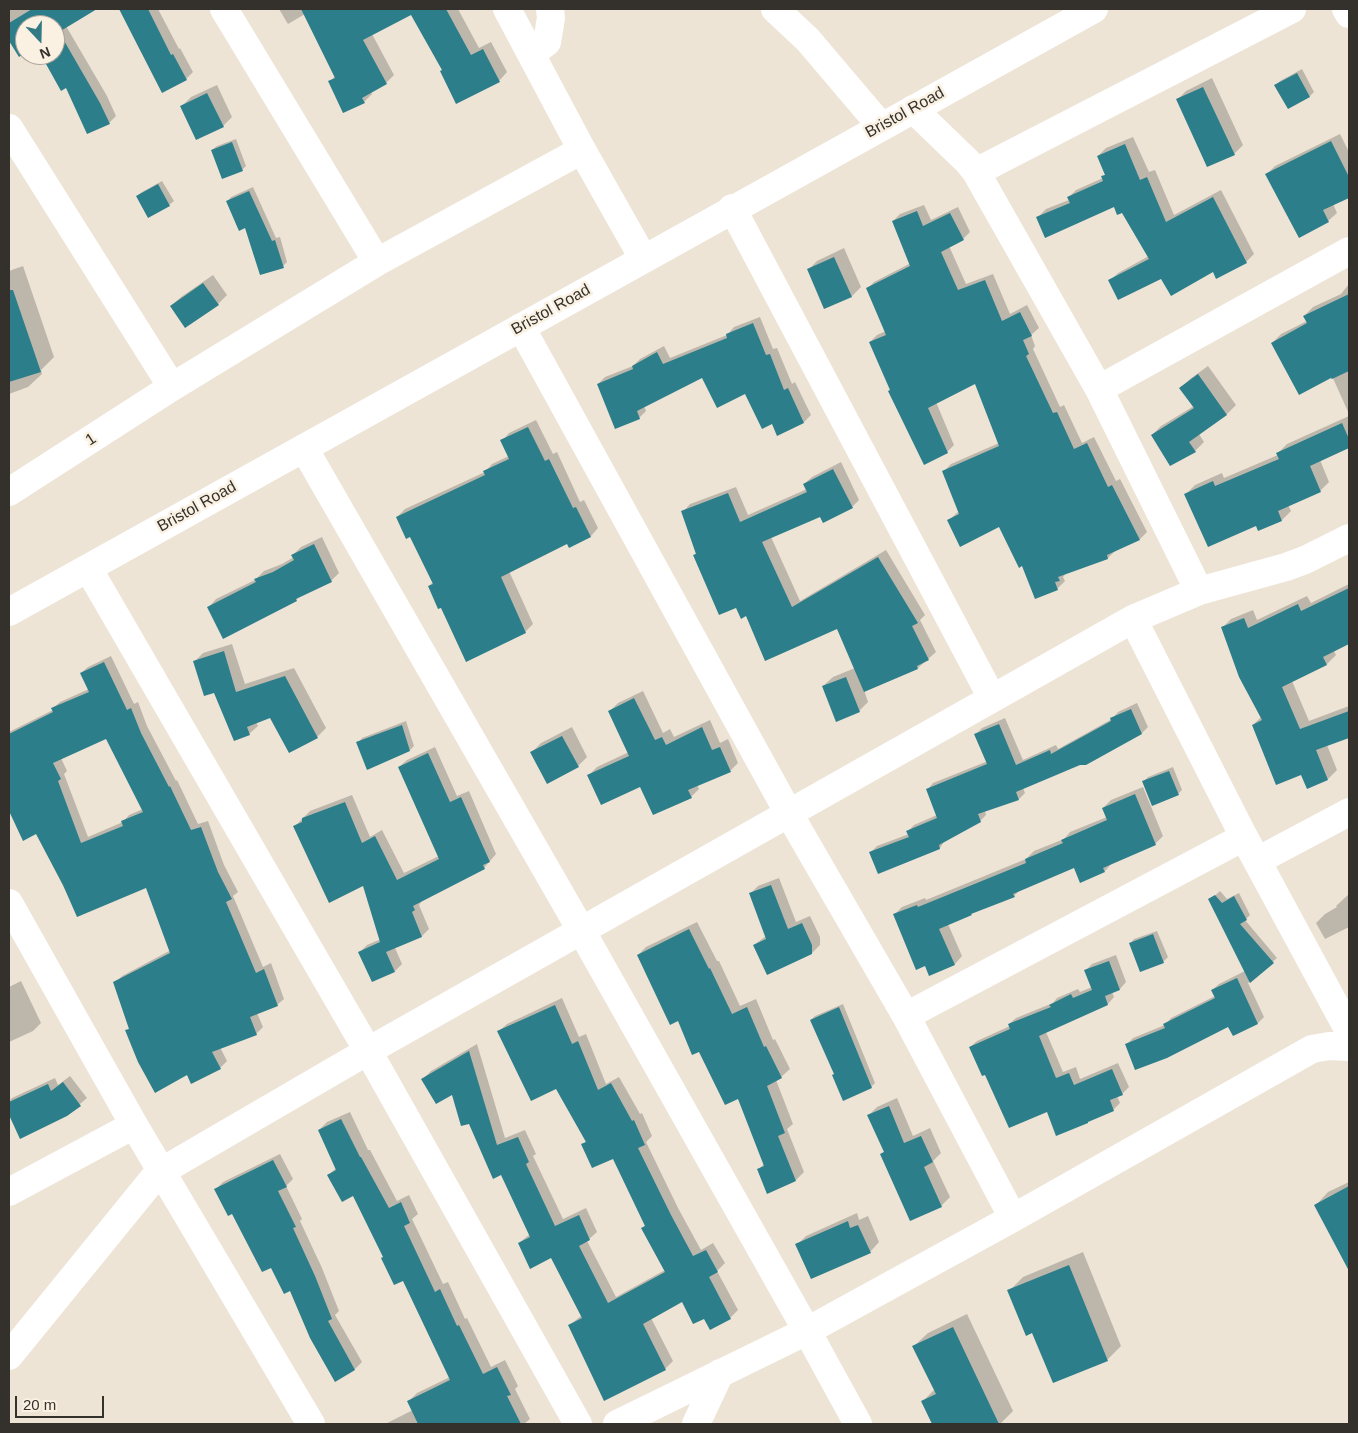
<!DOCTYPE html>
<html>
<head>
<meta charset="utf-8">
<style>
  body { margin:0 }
  #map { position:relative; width:1358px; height:1433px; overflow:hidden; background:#ede4d6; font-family:Helvetica,sans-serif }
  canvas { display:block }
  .frame { position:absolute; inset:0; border:10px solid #34312c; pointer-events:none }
  .north { position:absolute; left:15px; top:15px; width:50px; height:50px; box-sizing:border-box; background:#faf1e3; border:1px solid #aba49a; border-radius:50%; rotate:159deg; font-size:14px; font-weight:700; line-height:20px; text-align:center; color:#34312c }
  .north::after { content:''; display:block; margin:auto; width:18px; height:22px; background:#337a85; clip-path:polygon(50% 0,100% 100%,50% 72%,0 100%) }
  .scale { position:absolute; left:15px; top:1396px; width:89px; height:22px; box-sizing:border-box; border:2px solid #34312c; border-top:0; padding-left:6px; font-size:15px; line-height:18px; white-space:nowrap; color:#34312c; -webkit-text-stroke:4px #faf1e3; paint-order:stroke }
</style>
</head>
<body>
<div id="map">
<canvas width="1358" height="1433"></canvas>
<div class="frame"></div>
<div class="north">N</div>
<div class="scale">20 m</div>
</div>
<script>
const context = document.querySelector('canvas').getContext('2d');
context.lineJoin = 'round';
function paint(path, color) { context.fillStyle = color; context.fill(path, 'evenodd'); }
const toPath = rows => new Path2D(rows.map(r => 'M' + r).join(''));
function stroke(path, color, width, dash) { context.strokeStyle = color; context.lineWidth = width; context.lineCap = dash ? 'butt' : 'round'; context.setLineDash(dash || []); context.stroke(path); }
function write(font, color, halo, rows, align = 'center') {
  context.font = font + ' Helvetica,sans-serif'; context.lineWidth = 5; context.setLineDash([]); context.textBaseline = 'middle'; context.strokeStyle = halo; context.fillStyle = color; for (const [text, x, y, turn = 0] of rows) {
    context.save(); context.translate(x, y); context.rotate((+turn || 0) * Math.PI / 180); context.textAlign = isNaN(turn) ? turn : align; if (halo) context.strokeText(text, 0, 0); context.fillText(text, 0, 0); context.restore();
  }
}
paint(toPath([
  [9,9,94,9,66,26,107,96,116,116,109,123,66,86,42,55,55,55,55,25,25,25,25,52,19,55,9,39],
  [120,9,158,9,179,49,180,48,193,72,186,79,163,91],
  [279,9,458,9,479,48,491,42,507,72,499,81,443,69,411,14,372,34,394,75,386,83,371,91,372,94,364,102,330,82,335,76,305,14,288,24],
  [1302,69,1314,92,1310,96,1288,108,1275,86,1280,81],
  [1212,78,1243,145,1234,154,1177,100,1186,91],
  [217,85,232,117,223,126,182,106,191,97],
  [1340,134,1349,152,1349,197,1333,204,1337,213,1328,221,1267,174,1275,166],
  [1133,137,1149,172,1155,170,1174,215,1221,190,1254,254,1246,262,1213,270,1161,277,1110,281,1118,273,1149,256,1123,211,1115,206,1038,217,1046,209,1069,200,1068,198,1076,190,1103,178,1106,173,1098,156,1106,148],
  [236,139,246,166,242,170,212,150,217,146],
  [162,181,174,201,169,205,137,196,142,192],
  [253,187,276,238,280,237,287,262,283,266,246,226,227,202,231,197],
  [924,205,931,220,958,207,970,232,963,239,949,246,966,284,993,274,1010,314,1027,305,1039,328,1031,335,1035,346,1033,349,1060,407,1064,405,1082,443,1094,437,1116,481,1120,479,1147,532,1140,539,1115,551,1108,558,1066,573,1063,577,1065,581,1057,589,1023,565,1000,525,948,521,959,511,944,471,951,464,999,443,975,383,936,402,954,445,947,452,891,390,870,342,877,335,886,331,867,289,874,282,911,263,893,221,900,214],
  [844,248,861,287,852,296,825,308,808,270,817,261],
  [23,266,54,357,41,370,42,374,28,387,9,394,9,271],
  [213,275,227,295,218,304,171,306,181,297],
  [1349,284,1349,414,1332,376,1272,343,1281,334,1307,321,1304,316,1313,307,1341,294],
  [760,317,773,349,777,348,792,384,795,382,811,415,804,422,778,434,773,422,746,392,703,376,644,406,646,411,639,418,598,384,605,377,633,366,640,359,664,346,670,358,727,335,734,327],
  [1208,366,1236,405,1227,414,1199,434,1204,442,1195,451,1152,435,1161,426,1194,406,1181,388,1190,379],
  [1349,416,1349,447,1320,460,1329,482,1320,491,1288,505,1291,511,1282,520,1259,530,1257,525,1186,494,1195,485,1222,473,1224,478,1278,455,1278,453,1287,444],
  [536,420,553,454,557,452,580,502,584,500,598,528,591,536,570,546,568,542,509,571,533,624,525,632,441,606,429,586,433,582,411,535,397,517,405,509,485,472,492,464,509,456,502,441,509,433],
  [841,462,859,500,852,507,820,515,771,537,800,601,886,550,925,615,920,620,936,652,918,668,864,690,868,702,859,711,823,686,833,677,855,668,837,628,747,615,737,606,694,555,697,552,683,512,690,504,736,487,748,515,807,489,804,484,812,477],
  [322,537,339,573,331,581,300,596,296,600,209,607,216,599,255,580,264,571,282,564,294,557,293,555,301,547],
  [1349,584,1349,643,1334,651,1336,655,1327,664,1292,681,1309,721,1349,706,1349,737,1327,745,1337,770,1328,779,1308,787,1302,773,1253,725,1262,716,1222,628,1231,619,1253,610,1257,620,1307,596,1311,603],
  [232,644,245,684,294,668,326,728,317,737,270,716,256,722,258,726,249,734,215,691,194,662,203,653],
  [111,656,134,704,138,702,147,726,176,781,177,780,198,824,208,821,224,865,238,892,233,896,263,967,271,963,284,999,277,1005,257,1013,263,1027,256,1034,220,1047,227,1061,220,1068,187,1073,127,1031,130,1027,115,983,122,976,171,950,146,886,78,915,36,833,23,839,9,808,9,732,53,710,53,708,60,702,89,689,81,673,88,667],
  [107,737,143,809,129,815,123,822,88,837,64,774,67,771,61,758],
  [643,691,663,733,670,729,674,737,710,720,720,743,728,739,738,763,730,771,697,785,699,789,691,797,589,775,597,767,629,752,610,711,618,703],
  [1137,703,1148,727,1142,733,1086,763,1079,763,1023,788,1025,793,1019,799,985,811,986,815,980,821,945,840,940,848,871,852,877,846,909,834,908,831,914,825,937,815,927,790,933,783,988,761,976,734,982,728,1005,718,1023,760,1056,745,1058,749,1112,719,1118,712],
  [406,721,414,746,410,750,358,743,362,738],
  [572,727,587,757,578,766,532,752,541,743],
  [435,747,457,796,469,791,496,854,484,868,421,901,421,902,419,905,429,929,422,936,395,948,402,964,395,971,373,981,360,952,367,945,381,939,364,884,295,826,310,811,352,795,370,837,382,830,404,873,439,856,399,767,407,760],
  [1173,767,1182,790,1178,794,1144,781,1148,777],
  [1143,787,1163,836,1155,844,1112,863,1105,871,1081,881,1074,866,1021,889,1014,896,975,911,971,914,948,924,962,956,955,964,930,975,926,965,894,915,902,907,925,898,926,900,1026,859,1034,851,1064,839,1070,832,1107,817,1103,808,1111,800],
  [779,878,796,922,810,916,820,937,820,945,812,953,754,945,766,936,750,894,758,886],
  [1220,891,1227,899,1239,893,1250,915,1245,920,1277,958,1248,983,1264,1017,1258,1023,1229,1026,1127,1044,1133,1038,1165,1025,1171,1018,1215,996,1212,990,1219,984,1245,971,1210,900],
  [1349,894,1349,928,1349,927,1325,939,1316,923,1325,914,1337,907,1336,906],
  [697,922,717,961,719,961,740,1006,756,999,773,1040,775,1039,790,1069,781,1077,776,1080,793,1124,787,1129,804,1172,796,1180,768,1192,759,1169,765,1163,739,1097,700,1050,638,955,646,947],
  [1157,931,1168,957,1163,962,1130,944,1134,939],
  [1116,955,1126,982,1120,989,1112,992,1114,997,1108,1004,1046,1032,1063,1072,1076,1067,1080,1079,1118,1063,1129,1087,1122,1094,1117,1096,1120,1103,1113,1110,1048,1110,986,1073,970,1047,977,1041,1010,1026,1009,1024,1016,1018,1053,1003,1057,998,1078,989,1080,992,1092,987,1086,970,1092,964],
  [21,981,41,1023,33,1031,9,1042,9,987],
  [562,998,579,1037,586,1034,606,1084,619,1077,640,1114,642,1113,652,1136,646,1142,678,1208,701,1250,713,1243,725,1263,717,1271,738,1310,730,1318,710,1328,705,1317,682,1301,651,1318,673,1361,665,1369,570,1325,582,1315,552,1257,519,1243,530,1234,501,1173,469,1123,453,1093,423,1079,431,1071,477,1044,505,1138,525,1130,536,1154,533,1156,563,1219,586,1208,597,1232,587,1241,616,1297,665,1270,643,1228,646,1224,614,1158,583,1145,586,1141,557,1087,499,1031,507,1024],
  [843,1004,875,1083,871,1087,835,1074,811,1020,815,1016],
  [70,1076,87,1098,67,1115,21,1137,9,1112,9,1101,12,1098,55,1078,58,1085],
  [897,1098,913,1136,930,1128,941,1153,933,1161,950,1197,941,1206,881,1154,885,1151,869,1115,877,1107],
  [350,1112,368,1150,370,1150,397,1201,409,1195,418,1214,412,1219,443,1284,448,1282,465,1319,467,1318,491,1367,505,1360,518,1386,515,1389,530,1419,524,1424,385,1424,413,1410,409,1401,417,1393,450,1377,404,1279,384,1256,354,1194,329,1175,337,1167,319,1130,327,1122],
  [280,1154,293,1179,286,1186,302,1219,300,1221,322,1268,339,1311,335,1315,362,1362,355,1369,336,1380,291,1290,216,1189,223,1182],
  [1349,1182,1349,1237,1336,1244,1316,1205,1328,1192],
  [857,1213,859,1220,868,1216,879,1242,870,1252,811,1278,797,1245,806,1236],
  [1083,1252,1121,1346,1107,1360,1054,1382,1032,1331,1009,1291,1023,1277],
  [967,1314,1013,1411,1000,1424,934,1424,923,1401,935,1389,914,1346,928,1333]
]), '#0003');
paint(toPath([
  [32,9,97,9,59,32,100,103,110,124,87,134,66,88,61,91,41,55,55,55,55,25,25,25,25,53,19,57,9,41,9,23],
  [119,9,148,9,171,55,173,54,187,80,162,93],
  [301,9,446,9,471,55,483,49,500,82,456,104,440,71,442,70,411,15,363,40,387,84,362,98,365,103,343,113,328,81,335,78],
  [1297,73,1310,97,1288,109,1274,85],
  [1203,87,1235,155,1207,167,1176,99],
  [207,93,224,127,196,140,180,106],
  [1331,141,1349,177,1349,198,1323,210,1329,222,1299,238,1265,174],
  [232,142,243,171,222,179,211,150],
  [1125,144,1140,180,1147,177,1166,222,1213,197,1247,263,1216,279,1213,272,1171,296,1161,279,1118,300,1108,280,1149,259,1122,213,1117,215,1114,207,1045,238,1036,217,1070,203,1067,197,1103,181,1101,176,1105,175,1097,156],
  [158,184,170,206,148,218,136,196],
  [249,191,272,241,275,240,284,268,260,275,245,228,239,231,226,201],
  [917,211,923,226,950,213,964,240,941,252,958,290,985,280,1002,321,1020,312,1032,336,1023,340,1029,354,1026,356,1053,413,1057,412,1074,449,1087,443,1108,487,1112,485,1140,540,1107,555,1108,559,1058,577,1060,581,1055,582,1058,590,1035,599,1022,566,1019,568,999,527,960,547,947,520,959,514,942,471,999,446,975,384,928,408,948,453,924,465,888,391,890,390,869,342,886,335,866,288,910,266,892,221],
  [834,257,852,297,824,309,807,269],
  [203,283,219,305,185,328,170,306],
  [9,290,13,290,41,372,9,382],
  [1349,294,1349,371,1332,379,1331,378,1299,395,1271,343,1307,323,1303,316],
  [753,323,766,355,770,354,784,390,788,388,804,423,777,436,772,424,762,429,745,394,717,408,702,378,637,411,640,419,615,429,597,384,633,369,632,366,657,352,663,364,727,338,726,334],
  [1198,374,1227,415,1189,442,1196,452,1170,466,1151,435,1194,408,1179,388],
  [1342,423,1349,439,1349,448,1310,466,1321,492,1278,511,1282,521,1258,531,1256,526,1208,547,1184,494,1213,481,1215,486,1279,459,1276,453],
  [528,427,545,461,549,459,573,508,576,507,591,537,569,548,567,544,501,577,526,633,466,662,441,608,438,609,428,586,433,584,410,537,406,539,396,517,485,475,483,471,509,459,500,440],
  [833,469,853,508,823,523,820,517,762,542,792,607,878,557,918,623,912,626,929,660,917,666,918,669,864,692,837,629,765,661,746,616,741,619,736,608,719,615,693,555,696,554,681,511,728,493,740,522,807,492,803,484],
  [314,544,332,582,296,599,297,601,223,639,207,607,256,582,254,579,273,572,294,560,291,555],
  [1349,588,1349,644,1323,657,1327,665,1282,687,1300,729,1349,711,1349,738,1316,750,1328,780,1307,789,1301,775,1276,785,1252,725,1262,720,1239,677,1221,627,1244,618,1248,628,1298,604,1301,611],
  [224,651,236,692,285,676,318,738,289,753,270,718,247,727,250,735,234,741,214,693,204,696,193,661],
  [104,662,127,710,131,708,141,733,169,787,170,786,191,830,201,827,218,872,232,899,226,902,256,973,264,969,278,1006,250,1017,257,1035,212,1052,221,1069,191,1084,187,1075,155,1093,138,1062,125,1030,129,1029,113,982,170,953,146,888,77,917,63,885,36,834,23,841,9,811,9,734,53,712,51,708,89,692,80,673],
  [106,739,143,812,121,821,123,826,81,843,58,781,61,779,53,763],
  [846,677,860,712,836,722,822,686],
  [634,698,655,740,662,737,666,745,702,727,712,750,720,747,731,772,688,790,692,798,653,815,640,787,601,805,587,775,629,756,608,711],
  [1131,709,1142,734,1086,765,1080,765,1016,792,1019,800,978,814,981,822,939,845,940,849,878,874,869,852,909,837,906,831,937,818,926,789,987,764,974,734,999,724,1016,765,1050,750,1051,754,1111,721,1110,718],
  [402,725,410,751,367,770,356,742],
  [562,736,579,767,547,784,530,752],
  [428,753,450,802,461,797,490,862,483,865,485,869,413,906,415,910,412,912,422,937,386,952,395,972,372,982,358,952,380,942,363,886,329,903,293,826,302,822,302,818,345,802,362,843,375,836,397,880,439,859,398,767],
  [1169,771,1179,795,1152,806,1142,781],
  [1135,794,1156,845,1103,868,1105,872,1080,883,1074,868,1013,894,1015,897,971,914,972,915,939,929,955,965,929,976,925,966,916,970,893,914,917,905,918,907,1026,863,1025,859,1063,843,1061,840,1107,820,1102,808],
  [771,885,788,929,802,923,812,945,812,954,767,975,753,945,766,939,749,893],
  [1215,895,1222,903,1234,896,1247,920,1240,924,1274,963,1250,983,1208,899],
  [689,929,709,969,710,968,732,1014,747,1007,764,1047,766,1046,782,1078,767,1086,785,1133,778,1136,796,1181,767,1194,757,1169,764,1166,738,1099,725,1105,699,1052,692,1055,678,1021,670,1025,637,955],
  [1153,934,1164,963,1140,972,1129,943],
  [1109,961,1120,990,1105,996,1108,1005,1039,1036,1056,1078,1069,1073,1074,1085,1112,1069,1123,1095,1110,1100,1114,1111,1088,1122,1088,1123,1056,1136,1047,1112,1009,1128,985,1075,982,1076,969,1047,1010,1029,1008,1024,1051,1007,1049,1005,1071,994,1073,998,1092,990,1084,970],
  [1237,978,1258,1024,1233,1036,1228,1027,1167,1058,1135,1070,1125,1044,1165,1028,1163,1024,1215,998,1211,990],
  [555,1005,572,1044,578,1041,598,1090,611,1083,632,1121,634,1120,645,1145,638,1148,671,1215,693,1256,706,1250,718,1272,709,1277,731,1319,710,1330,704,1319,693,1324,682,1302,643,1324,666,1370,604,1401,568,1325,582,1318,551,1258,530,1269,518,1243,530,1237,501,1175,493,1179,469,1124,461,1126,452,1095,436,1104,421,1079,469,1051,497,1145,518,1137,529,1162,526,1164,555,1226,579,1215,590,1240,579,1246,608,1303,665,1272,641,1228,645,1226,613,1159,592,1168,581,1144,586,1142,556,1089,531,1101,497,1031],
  [839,1007,872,1088,843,1101,832,1075,834,1074,810,1020],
  [63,1082,81,1106,67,1116,20,1139,9,1115,9,1102,48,1084,51,1091],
  [889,1106,904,1143,921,1136,933,1162,924,1167,942,1207,910,1221,880,1154,884,1152,867,1115],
  [341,1119,360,1157,361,1157,389,1208,401,1202,410,1223,404,1226,435,1292,440,1289,457,1326,459,1325,483,1374,497,1367,511,1395,507,1396,521,1424,418,1424,407,1401,450,1380,403,1281,394,1285,381,1258,383,1257,353,1196,342,1202,327,1175,336,1170,318,1130],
  [273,1160,287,1187,278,1191,296,1227,293,1228,315,1276,332,1319,328,1321,355,1370,335,1382,310,1338,290,1291,284,1294,271,1268,262,1272,232,1214,228,1216,214,1189],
  [1349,1186,1349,1271,1314,1205],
  [848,1221,850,1228,858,1225,871,1253,811,1279,795,1244],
  [1069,1265,1108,1361,1053,1383,1032,1333,1026,1336,1007,1290],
  [953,1327,999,1424,932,1424,921,1401,936,1394,912,1346]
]), '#2b7e8a');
stroke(toPath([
  [224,9,377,262],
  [507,9,582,150,643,258],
  [775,9,808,40,881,126],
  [1346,9,1349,14],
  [531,54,547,42,551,18,550,9],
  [913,109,968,162,976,172,1099,389,1199,591],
  [9,128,172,387],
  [976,172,1292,9],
  [732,208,992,698],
  [521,327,788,812,906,1016],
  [1099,389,1349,251],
  [304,448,581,930,807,1331,858,1424],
  [9,492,172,387,377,262,582,150],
  [88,568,368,1051,578,1424],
  [9,612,1094,9],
  [1133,619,1244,837,1349,1031],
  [1257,861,1349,812],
  [9,903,134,1125,311,1424],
  [9,1192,134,1125],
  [1013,1218,906,1016,1244,837],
  [9,1356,153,1179,162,1171,368,1051,1133,619,1199,591,1286,567,1305,560,1349,538],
  [617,1424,807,1331,1013,1218,1312,1049,1329,1046,1349,1047],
  [696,1424,720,1373]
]), '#fff', 28);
write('16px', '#34312c', '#faf1e3', [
  ["Bristol Road",905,113,-29],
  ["Bristol Road",551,310,-29],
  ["1",91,440,-33],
  ["Bristol Road",197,507,-29]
]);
</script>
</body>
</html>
